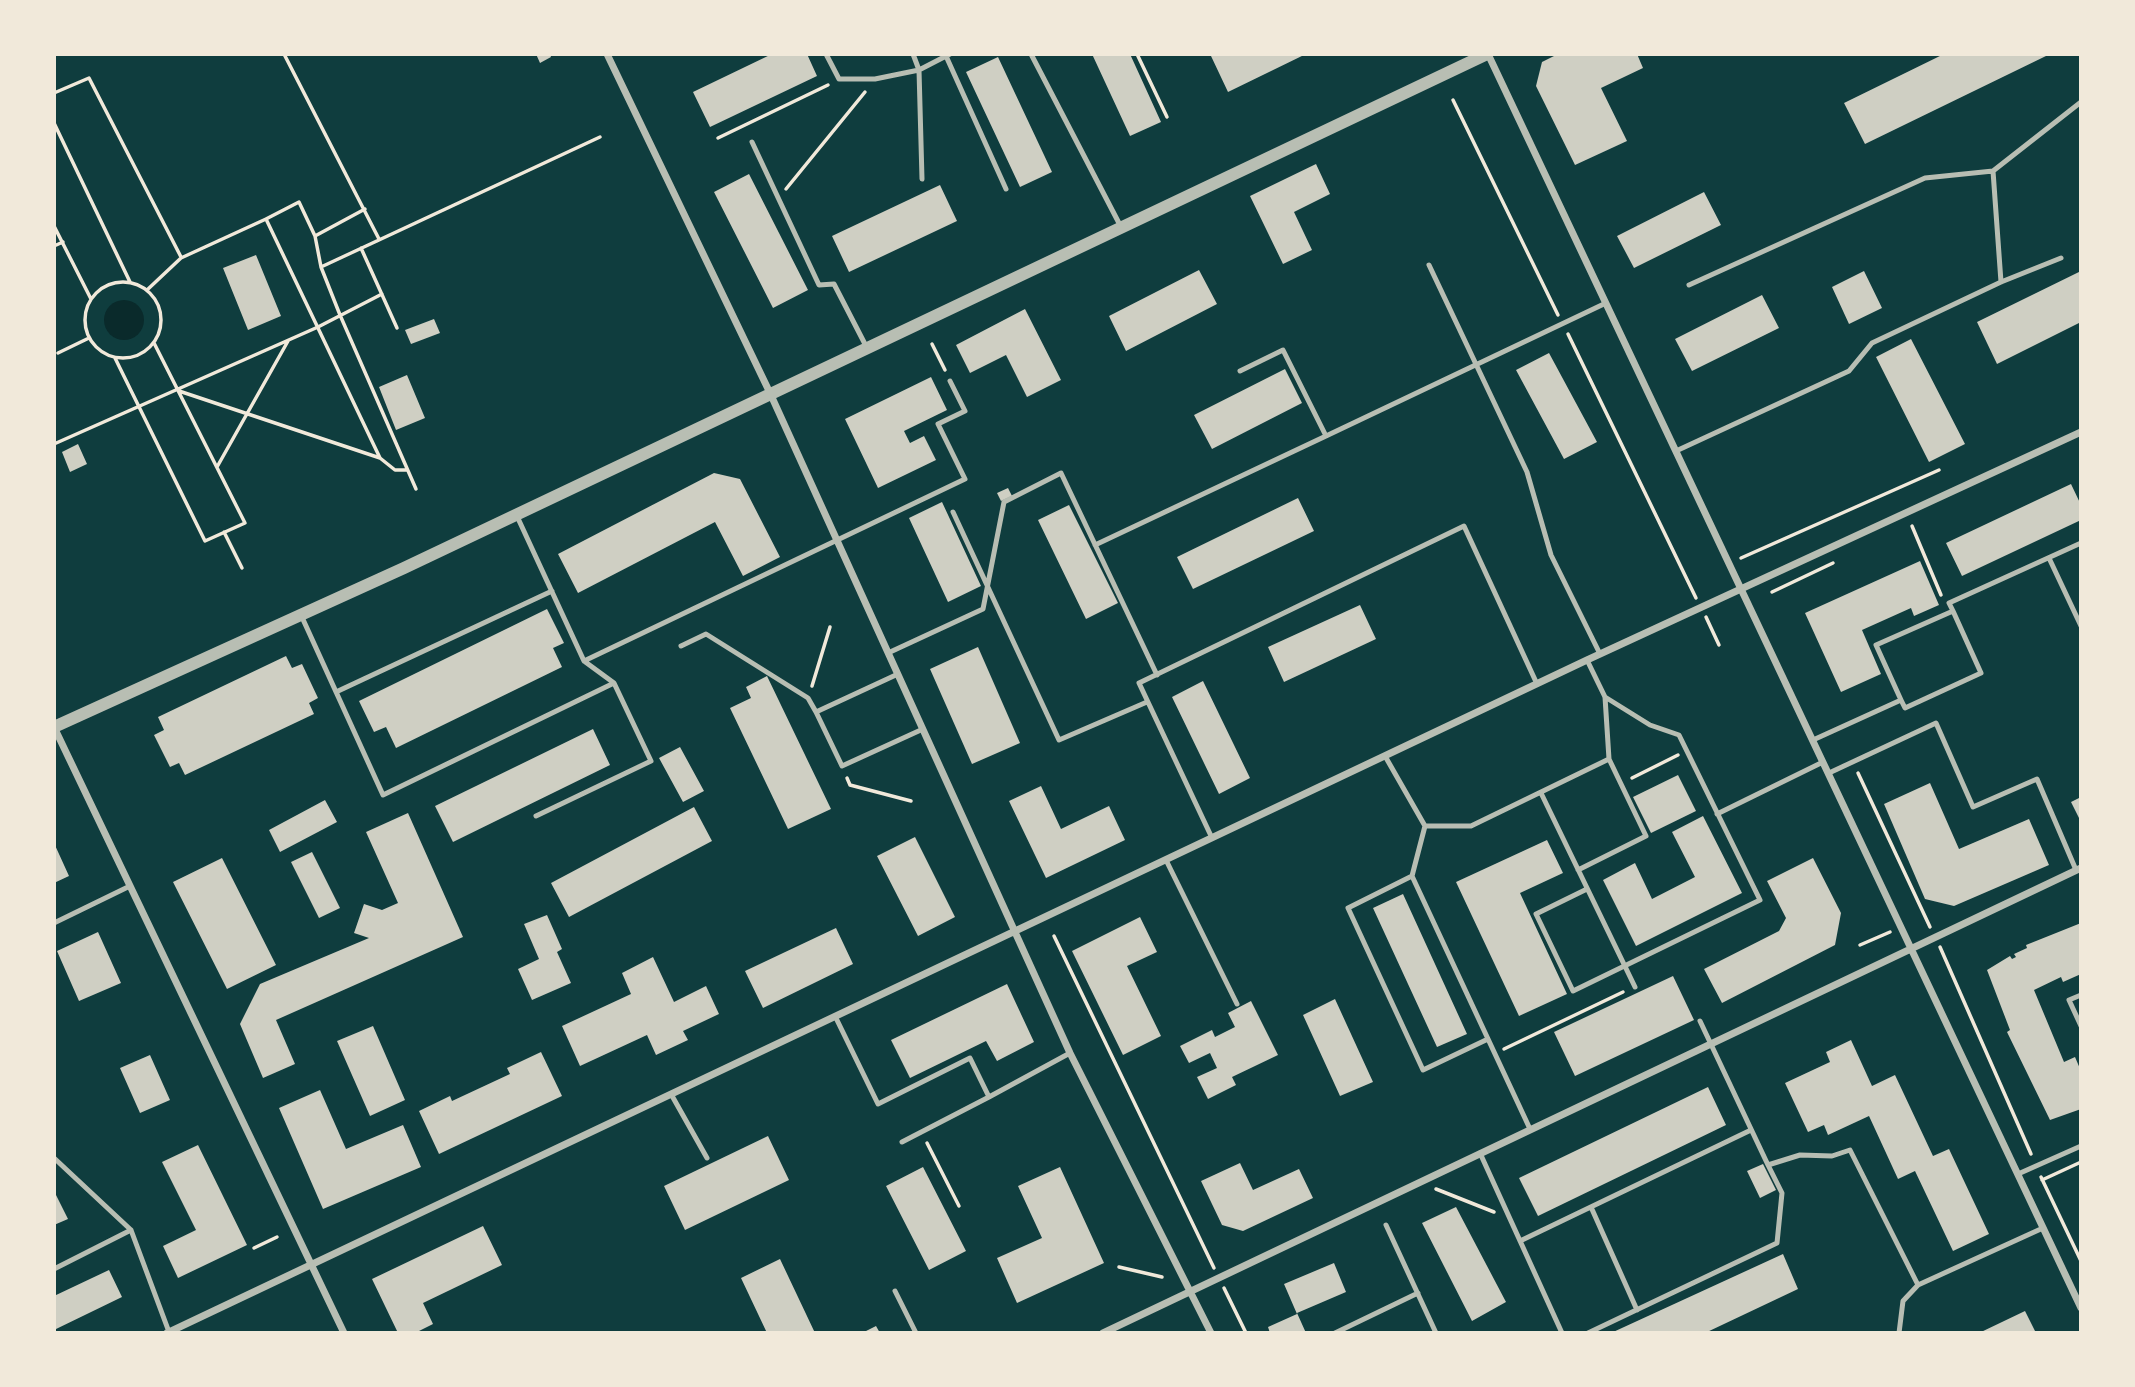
<!DOCTYPE html>
<html>
<head>
<meta charset="utf-8">
<style>
  body { margin:0 }
  #map { position:relative; width:2135px; height:1387px; overflow:hidden; background:#0f3d3e; font-family:"Nunito Sans",sans-serif }
  canvas { display:block }
  .frame { position:absolute; inset:0; border:56px solid #f1e9da; pointer-events:none }
</style>
</head>
<body>
<div id="map">
<canvas width="2135" height="1387"></canvas>
<div class="frame"></div>
</div>
<script>
const context = document.querySelector('canvas').getContext('2d');
context.lineJoin = 'round';
function paint(path, color) { context.fillStyle = color; context.fill(path, 'evenodd'); }
const toPath = rows => new Path2D(rows.map(r => 'M' + r).join(''));
function stroke(path, color, width, dash) { context.strokeStyle = color; context.lineWidth = width; context.lineCap = dash ? 'butt' : 'round'; context.setLineDash(dash || []); context.stroke(path); }
paint(toPath([
  '104 320a20 20 0 1 1 40 0a20 20 0 1 1-40 0Z'
]), '#0a2a2b');
paint(toPath([
  [536,54,550,54,551,57,540,63],
  [772,54,807,54,817,76,710,127,693,92],
  [1092,54,1130,54,1161,122,1130,136],
  [1215,54,1306,54,1228,92,1211,56],
  [1558,54,1637,54,1643,68,1601,88,1627,141,1575,165,1536,86,1542,62],
  [1944,54,2046,56,1865,144,1844,103],
  [998,57,1052,172,1020,187,966,72],
  [1316,164,1330,194,1294,212,1312,250,1283,264,1250,196],
  [749,174,808,290,773,308,714,192],
  [940,185,957,221,849,272,832,236],
  [1704,192,1721,225,1634,268,1617,236],
  [256,255,281,316,248,330,223,268],
  [1199,270,1217,304,1126,351,1109,316],
  [1864,271,1882,308,1849,324,1832,287],
  [2081,271,2081,322,1997,364,1977,322],
  [1762,295,1779,328,1692,371,1675,339],
  [1025,309,1061,380,1027,397,1006,355,970,373,956,345],
  [434,319,440,333,411,344,405,330],
  [1911,339,1965,444,1929,462,1876,357],
  [1549,353,1597,442,1564,459,1516,370],
  [1285,369,1302,403,1212,449,1194,415],
  [407,375,425,418,396,430,379,387],
  [931,377,947,410,904,431,910,443,924,436,936,460,878,488,845,419],
  [78,444,87,464,70,472,62,452],
  [714,473,740,479,780,557,743,576,715,522,578,593,558,554],
  [2071,484,2081,505,2081,520,1962,576,1946,543],
  [1008,488,1012,496,1001,501,997,493],
  [1298,498,1314,531,1193,589,1177,557],
  [942,502,981,586,948,602,909,518],
  [1069,505,1118,603,1086,619,1038,520],
  [1920,561,1939,605,1914,616,1911,608,1862,630,1881,674,1841,692,1805,613],
  [1360,605,1376,639,1284,682,1268,647],
  [547,609,564,643,553,648,562,667,396,748,386,727,374,732,359,701],
  [978,647,1020,743,972,764,930,669],
  [286,656,292,668,302,664,318,698,309,703,314,714,185,775,179,763,170,767,154,735,164,730,158,717],
  [767,676,831,809,788,829,730,708,751,698,746,687],
  [1203,681,1250,778,1219,794,1172,697],
  [593,729,610,765,453,842,435,806],
  [680,747,704,791,683,802,659,758],
  [1678,775,1696,811,1651,833,1633,797],
  [1930,783,1959,849,2029,819,2049,865,1954,906,1925,899,1884,804],
  [1041,786,1061,829,1109,806,1125,840,1046,878,1009,801],
  [2081,797,2081,822,2071,802],
  [325,800,337,822,280,852,269,830],
  [694,807,712,841,569,917,551,883],
  [408,813,463,937,276,1020,295,1064,263,1078,240,1024,260,984,369,938,354,933,364,904,382,910,398,903,366,832],
  [1703,816,1742,893,1636,946,1603,880,1635,863,1652,899,1695,877,1672,832],
  [915,837,955,917,918,936,877,856],
  [1547,840,1563,873,1520,893,1567,994,1519,1016,1456,882],
  [54,843,69,876,54,883],
  [312,852,340,908,319,918,291,862],
  [222,858,276,965,227,989,173,882],
  [1813,858,1841,913,1835,945,1722,1003,1704,969,1779,931,1786,918,1767,881],
  [1403,894,1467,1034,1437,1047,1373,908],
  [547,915,562,949,557,952,571,983,532,1000,518,969,539,959,524,924],
  [1140,917,1157,952,1127,966,1161,1036,1123,1055,1072,951],
  [2081,923,2081,974,2063,982,2061,977,2034,990,2064,1062,2075,1057,2081,1071,2081,1109,2050,1120,2007,1032,2010,1030,1987,970,2010,956,2012,959,2016,957,2014,954,2027,948,2026,945],
  [836,928,853,964,763,1008,745,971],
  [98,932,121,983,79,1001,57,951],
  [653,957,674,1002,706,986,719,1014,683,1031,688,1040,656,1055,647,1035,580,1066,562,1026,631,994,622,973],
  [1673,976,1694,1020,1575,1076,1554,1032],
  [1007,984,1034,1042,997,1061,986,1041,910,1078,891,1040],
  [1335,999,1373,1082,1340,1096,1303,1015],
  [1251,1001,1278,1055,1232,1077,1236,1085,1208,1099,1197,1077,1217,1068,1210,1053,1189,1063,1180,1046,1212,1030,1215,1037,1235,1027,1228,1013],
  [373,1026,405,1100,370,1116,337,1041],
  [1851,1040,1872,1086,1895,1075,1933,1156,1949,1149,1989,1234,1953,1251,1915,1171,1898,1179,1869,1116,1828,1135,1824,1125,1808,1132,1785,1083,1830,1062,1826,1052],
  [541,1052,562,1096,439,1154,419,1111,450,1096,452,1101,510,1074,507,1068],
  [150,1055,170,1100,140,1113,120,1068],
  [1708,1087,1726,1125,1538,1216,1519,1178],
  [320,1090,346,1149,403,1125,421,1167,323,1209,279,1108],
  [768,1136,789,1180,685,1230,664,1186],
  [198,1145,247,1245,178,1278,163,1246,196,1230,162,1162],
  [1240,1163,1253,1190,1299,1169,1313,1198,1243,1231,1222,1225,1201,1181],
  [1763,1164,1776,1190,1760,1198,1747,1171],
  [923,1167,966,1251,929,1270,886,1186],
  [1060,1167,1104,1263,1017,1303,997,1258,1042,1238,1018,1186],
  [54,1191,68,1219,54,1225],
  [1456,1207,1506,1302,1472,1321,1422,1223],
  [483,1226,502,1265,423,1303,433,1324,415,1333,398,1333,372,1279],
  [1783,1254,1798,1289,1705,1333,1611,1333],
  [780,1259,815,1333,767,1333,741,1278],
  [1334,1263,1346,1292,1297,1313,1306,1333,1270,1333,1268,1327,1297,1314,1284,1284],
  [109,1270,122,1297,54,1330,54,1296],
  [2025,1311,2036,1333,1979,1333],
  [876,1326,880,1333,862,1333]
]), '#cfcfc3');
stroke(toPath([
  [284,54,379,239],
  [1137,54,1167,117],
  [54,93,89,78,181,257],
  [1453,100,1558,315],
  [54,123,130,282],
  [718,138,828,85],
  [786,189,865,92],
  [266,219,299,202,315,236,321,267,340,315,416,489],
  [54,226,91,299],
  [315,236,365,209],
  [54,246,63,242],
  [361,248,397,328],
  [321,267,600,137],
  '85 320a38 38 0 1 1 76 0a38 38 0 1 1-76 0Z',
  [147,290,181,258,266,219,380,458,395,470,407,470],
  [1568,334,1696,598],
  [932,344,945,370],
  [58,353,89,338],
  [115,358,205,541,245,523,154,343],
  [179,391,380,458],
  [54,444,318,327,382,294],
  [217,467,288,341],
  [1912,526,1941,595],
  [224,532,242,568],
  [1741,558,1939,470],
  [1772,592,1833,563],
  [1706,617,1719,645],
  [812,686,830,627],
  [1858,773,1930,927],
  [847,778,850,785,911,801],
  [1632,778,1678,755],
  [1054,936,1214,1268],
  [1860,945,1890,932],
  [1940,947,2031,1154],
  [1504,1049,1623,992],
  [927,1143,959,1206],
  [2041,1177,2081,1261],
  [2042,1180,2081,1162],
  [1436,1189,1494,1212],
  [254,1248,277,1237],
  [1119,1267,1162,1277],
  [1224,1288,1246,1333]
]), '#f1e9da', 3.5);
stroke(toPath([
  [826,54,839,79,875,79,919,70,922,179],
  [913,54,919,70,950,54],
  [1031,54,1121,227],
  [946,56,1006,189],
  [752,142,819,285,834,284,867,348],
  [1429,265,1527,472,1551,555,1600,654],
  [2001,282,1993,171,2081,102],
  [1689,285,1925,178,1993,171],
  [1240,371,1283,350,1326,436,1606,303],
  [1676,451,1849,371,1872,343,2001,282,2061,258],
  [953,512,1059,740,1147,702],
  [1095,545,1326,436],
  [2049,558,2081,626],
  [301,615,383,795,614,683,584,661,516,514],
  [681,646,706,634,808,698,816,712],
  [888,653,983,609,1004,502,1061,473,1157,675],
  [584,661,965,479,938,424,965,411,950,381],
  [898,674,816,712,842,766,923,729],
  [336,692,552,591],
  [1901,700,1905,708,1981,673,1953,611],
  [1813,740,1901,700,1876,645,1953,611,1949,603,2081,543],
  [1385,756,1425,826],
  [1829,773,1936,723,1973,807,2037,779,2076,870],
  [1541,793,1635,987],
  [1717,814,1823,762],
  [536,816,651,761,614,683],
  [1212,838,1139,683,1464,526,1537,684],
  [1166,860,1237,1004],
  [1578,870,1646,836,1609,759],
  [1412,876,1348,908,1423,1070,1488,1039],
  [1587,889,1536,914,1573,991,1760,900,1679,735,1650,725,1605,697],
  [54,923,130,886],
  [2081,995,2069,1000,2081,1026],
  [835,1016,878,1104,970,1058,989,1097,1070,1053],
  [1700,1021,1768,1165,1800,1155,1832,1156,1850,1150,1918,1285,1903,1301,1899,1333],
  [671,1094,707,1158],
  [1530,1129,1412,876,1425,826,1471,826,1609,759,1605,697,1587,660],
  [902,1142,989,1097],
  [1480,1153,1562,1333],
  [54,1158,131,1230,169,1332],
  [2018,1174,2081,1146],
  [1591,1207,1637,1310],
  [1386,1225,1436,1333],
  [1520,1241,1751,1130],
  [54,1269,131,1230],
  [1918,1285,2043,1228],
  [895,1291,916,1333],
  [1335,1333,1418,1293],
  [1588,1333,1777,1243,1782,1193,1768,1165]
]), '#b8beb3', 5);
stroke(toPath([
  [607,54,770,393,1070,1053,1211,1333],
  [1488,54,2081,1308],
  [54,727,344,1333],
  [167,1333,1587,660,2081,432],
  [1103,1333,2081,868]
]), '#b8beb3', 7);
stroke(toPath([
  [54,727,404,568,1487,54]
]), '#b8beb3', 12);
</script>
</body>
</html>
